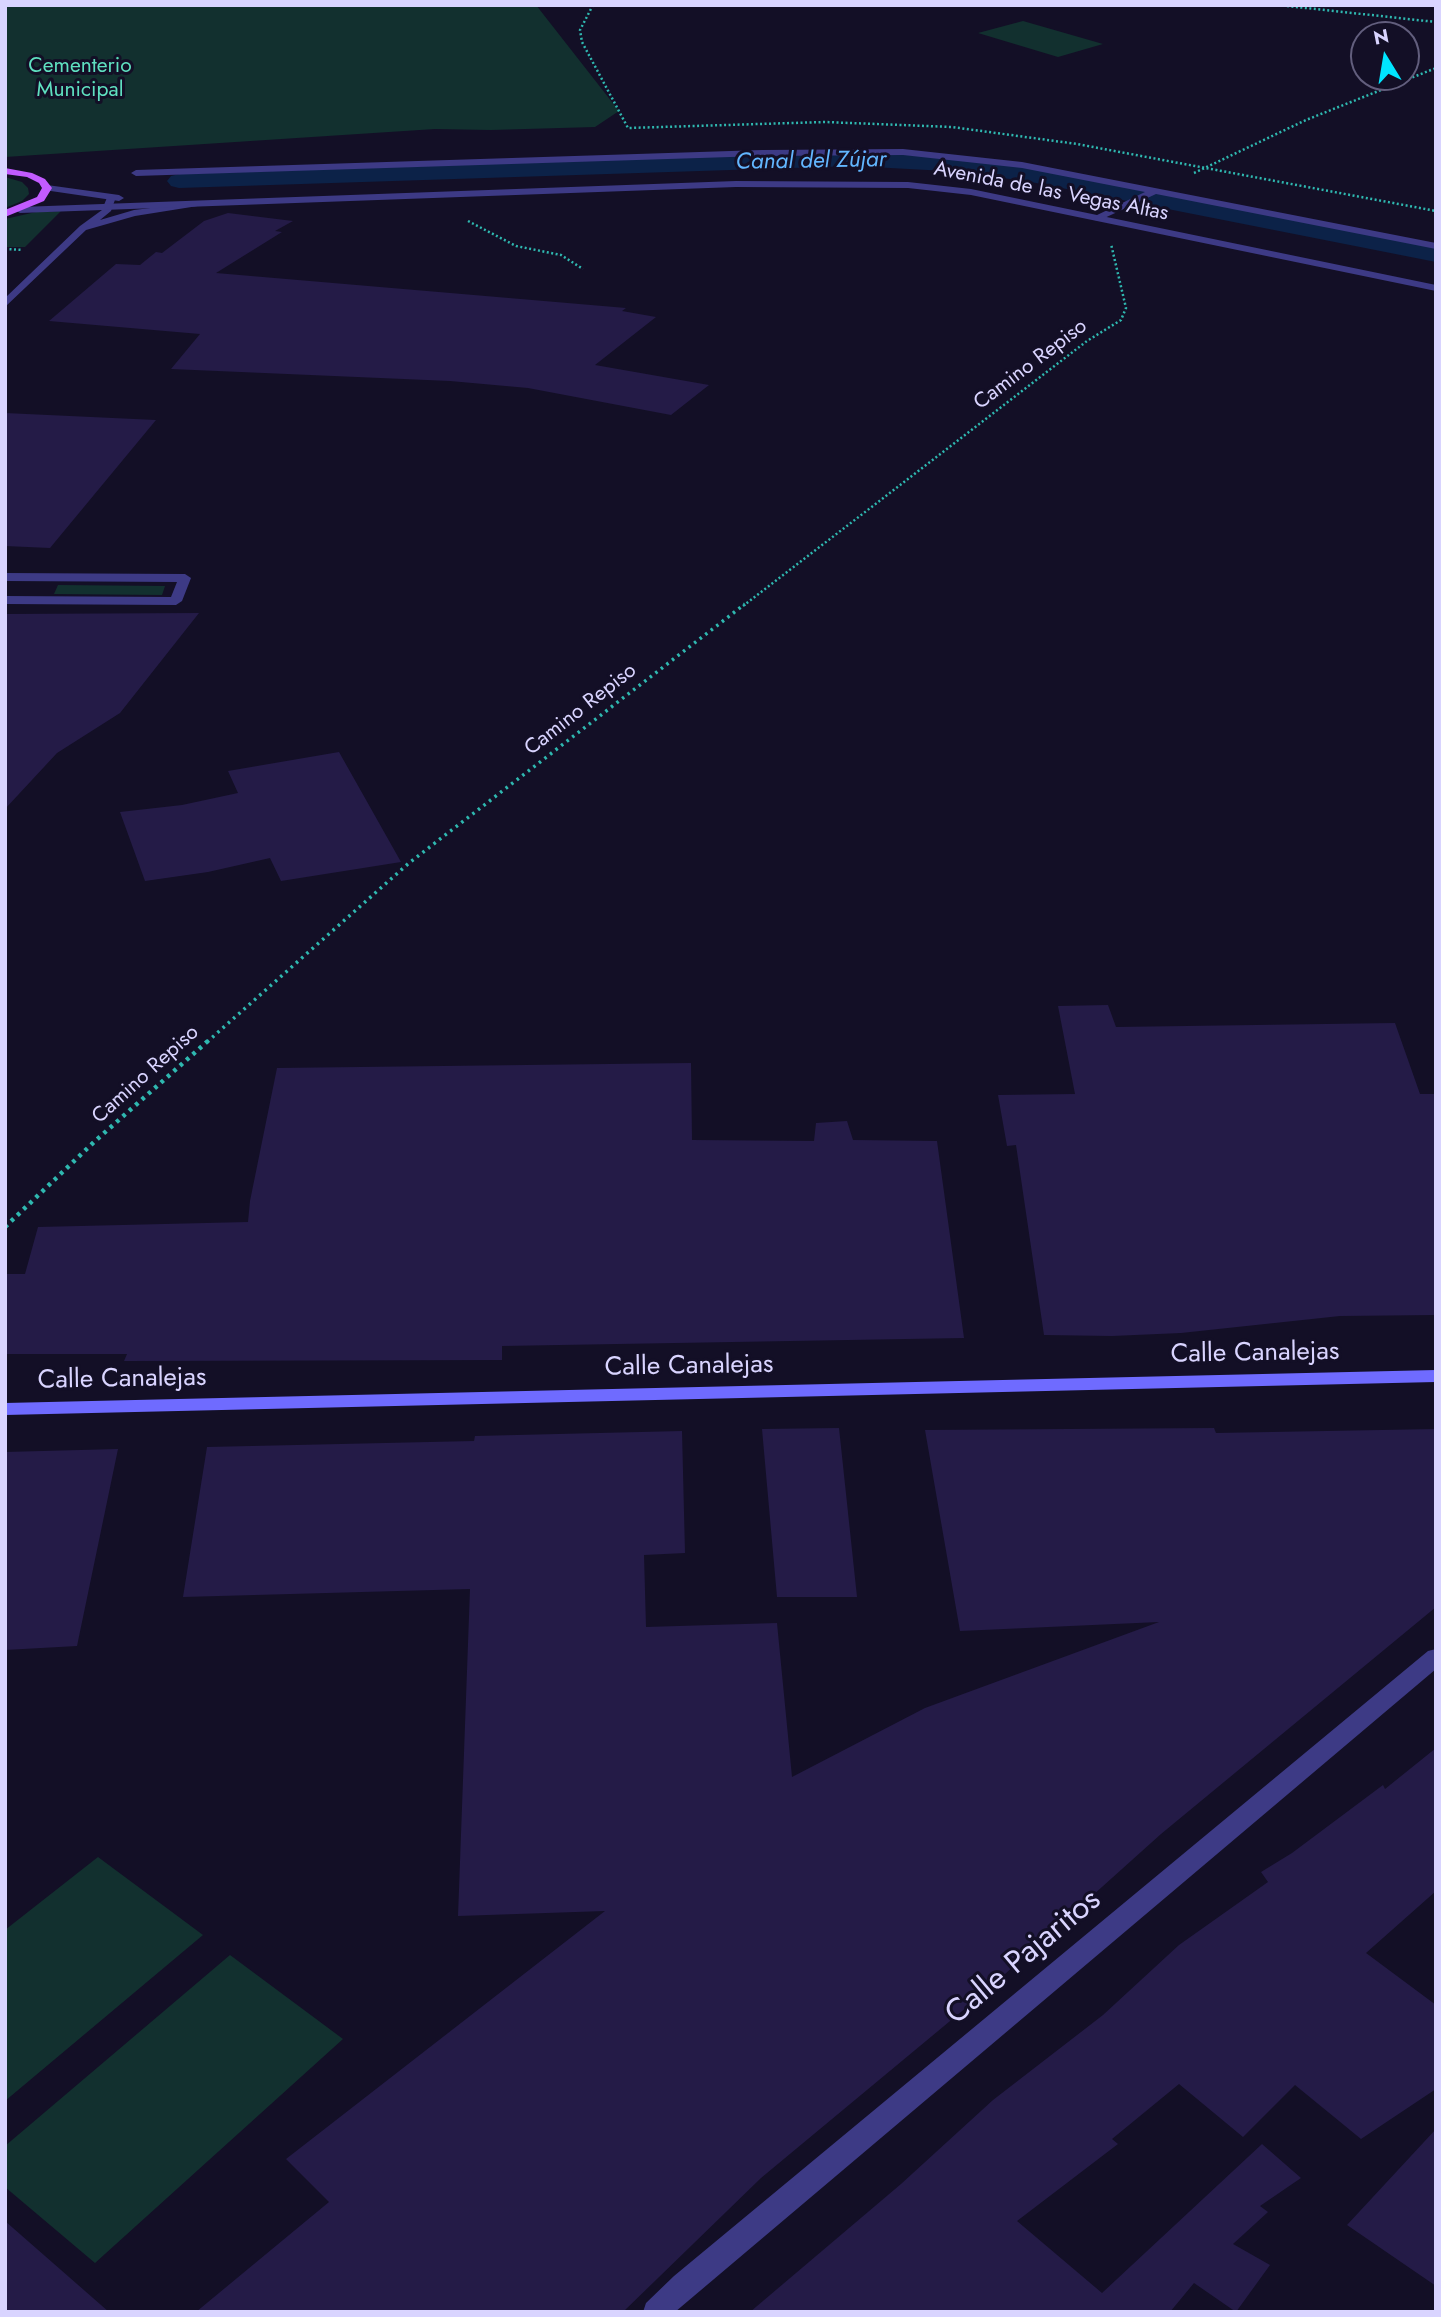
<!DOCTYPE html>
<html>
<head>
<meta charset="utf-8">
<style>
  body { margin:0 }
  #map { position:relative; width:1441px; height:2317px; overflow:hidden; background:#130f26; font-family:Jost,sans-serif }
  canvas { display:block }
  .frame { position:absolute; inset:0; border:7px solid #d9d4ff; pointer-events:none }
  .north { position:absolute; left:1350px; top:21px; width:70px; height:70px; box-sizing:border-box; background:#130f26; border:2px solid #625e7d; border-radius:50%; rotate:349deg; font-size:19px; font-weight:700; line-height:28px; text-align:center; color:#d9d4ff }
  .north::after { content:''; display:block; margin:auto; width:24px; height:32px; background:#00e5ff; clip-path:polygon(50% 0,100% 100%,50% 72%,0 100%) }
</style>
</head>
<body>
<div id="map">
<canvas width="1441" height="2317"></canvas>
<div class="frame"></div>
<div class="north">N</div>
</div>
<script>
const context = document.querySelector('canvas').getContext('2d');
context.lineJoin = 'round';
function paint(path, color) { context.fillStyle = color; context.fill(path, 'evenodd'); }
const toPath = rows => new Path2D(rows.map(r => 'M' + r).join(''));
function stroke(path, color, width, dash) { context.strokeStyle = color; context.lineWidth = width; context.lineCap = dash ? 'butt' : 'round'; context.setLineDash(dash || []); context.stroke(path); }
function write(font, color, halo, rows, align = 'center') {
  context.font = font + ' Jost,sans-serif'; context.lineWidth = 6; context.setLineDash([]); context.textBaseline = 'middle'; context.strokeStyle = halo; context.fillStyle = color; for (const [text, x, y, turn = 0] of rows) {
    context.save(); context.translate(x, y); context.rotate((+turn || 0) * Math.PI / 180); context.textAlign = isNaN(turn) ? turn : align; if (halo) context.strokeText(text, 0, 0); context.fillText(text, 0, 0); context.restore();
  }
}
paint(toPath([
  [5,5,536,5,619,111,595,127,491,130,435,129,5,157],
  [1023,21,1103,44,1058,57,978,33],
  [5,177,22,182,28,188,29,194,22,201,5,208],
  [61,211,25,247,5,247,5,219,36,212],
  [58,585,165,586,162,595,54,594],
  [98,1857,203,1935,5,2101,5,1930],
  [230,1955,343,2039,95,2263,5,2187,5,2146]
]), '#12302f');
paint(toPath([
  [853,152,946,157,1026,167,1436,247,1436,262,1026,181,946,171,853,166,179,188,171,186,167,181,171,176,179,174,853,152]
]), '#0c2248');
paint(toPath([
  [228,213,293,221,275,231,282,232,216,273,626,308,622,311,656,317,595,365,709,385,671,415,528,388,450,381,171,369,200,334,49,321,116,264,140,265,156,252,162,253,204,221],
  [5,413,156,420,50,548,5,546],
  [199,613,120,713,57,753,5,809,5,614],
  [339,752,401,862,281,881,270,858,208,872,145,881,120,812,182,805,238,793,228,771],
  [1108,1005,1116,1027,1395,1023,1420,1094,1436,1094,1436,1315,1340,1316,1181,1333,1112,1336,1044,1335,1016,1145,1007,1146,998,1095,1075,1094,1058,1006],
  [691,1063,692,1140,814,1141,816,1123,847,1121,853,1140,937,1141,964,1338,502,1346,502,1360,124,1361,127,1354,5,1354,5,1274,25,1274,38,1227,248,1222,250,1201,277,1068],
  [839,1428,857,1597,777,1597,762,1429],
  [1214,1428,1216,1433,1436,1429,1436,1607,1161,1834,985,1992,761,2178,623,2312,196,2312,329,2202,286,2159,605,1911,458,1916,470,1589,183,1597,207,1447,474,1441,475,1436,682,1431,685,1553,644,1555,646,1627,777,1623,792,1777,925,1708,1159,1622,960,1631,925,1430],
  [118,1449,77,1646,5,1650,5,1452],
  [1436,1748,1436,1891,1366,1953,1436,2005,1436,2089,1361,2139,1295,2085,1243,2137,1179,2084,1112,2139,1118,2144,1017,2221,1102,2293,1262,2144,1301,2178,1260,2206,1268,2212,1233,2244,1270,2265,1236,2312,1194,2283,1170,2312,750,2312,901,2184,993,2100,1103,2015,1179,1945,1268,1882,1261,1872,1292,1853,1383,1785,1385,1789],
  [1436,2129,1436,2286,1347,2225],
  [5,2221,109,2312,5,2312]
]), '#241b47');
stroke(toPath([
  [593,5,580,30,582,42,628,128,825,122,952,127,1077,144,1436,211],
  [1278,5,1436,22],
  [1194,173,1306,120,1436,68],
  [468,221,516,246,561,255,583,269],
  [5,249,23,250],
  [743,606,1087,341,1121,320,1126,308,1111,244]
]), '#2fb8b0', 2.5, [2, 2.5]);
stroke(toPath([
  [207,1042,409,863,745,604]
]), '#2fb8b0', 3.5, [2.5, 4.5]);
stroke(toPath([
  [5,1227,94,1142,209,1040]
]), '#2fb8b0', 4.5, [3.5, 5]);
paint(toPath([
  [903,149,1022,162,1436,243,1436,249,1156,194,1098,221,1095,220,1095,216,1145,192,1022,168,903,155,762,156,136,176,131,173,136,170,762,150,903,149],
  [5,573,185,574,191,578,182,601,176,605,5,604,5,596,171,597,177,582,5,581,5,573]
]), '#3d3a85');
paint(toPath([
  [108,195,116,197,111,211,100,220,134,210,199,202,204,205,135,216,86,230,5,307,5,298,80,226,102,210,108,195],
  [1436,1649,1436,1669,675,2312,643,2312,646,2303,674,2276,1428,1651,1436,1649]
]), '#3d3a85');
paint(toPath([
  [736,181,908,182,971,189,1436,285,1436,291,971,195,908,188,736,187,20,213,15,210,20,207,736,181],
  [47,185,119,195,124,198,119,201,44,190,44,186,47,185]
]), '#3d3a85');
paint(toPath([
  [1436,1370,1436,1382,5,1415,5,1403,1436,1370]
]), '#6f6bff');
paint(toPath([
  [5,168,32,173,45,179,52,188,44,201,5,217,5,210,37,197,42,188,39,183,27,177,5,174,5,168]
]), '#c25bff');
write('21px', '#5fe0c0', '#130f26', [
  ["Cementerio",80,67],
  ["Municipal",80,91]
]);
write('21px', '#d9d4ff', '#130f26', [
  ["Avenida de las Vegas Altas",1051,192,11],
  ["Camino Repiso",1031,365,-37],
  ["Camino Repiso",581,710,-38],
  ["Camino Repiso",146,1075,-42]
]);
write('italic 23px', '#62b6ff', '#130f26', [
  ["Canal del Zújar",811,162,-1]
]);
write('26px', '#d9d4ff', '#130f26', [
  ["Calle Canalejas",1255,1354,-1],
  ["Calle Canalejas",689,1367,-1],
  ["Calle Canalejas",122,1380,-1]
]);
write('32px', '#d9d4ff', '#130f26', [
  ["Calle Pajaritos",1024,1958,-40]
]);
</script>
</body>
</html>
